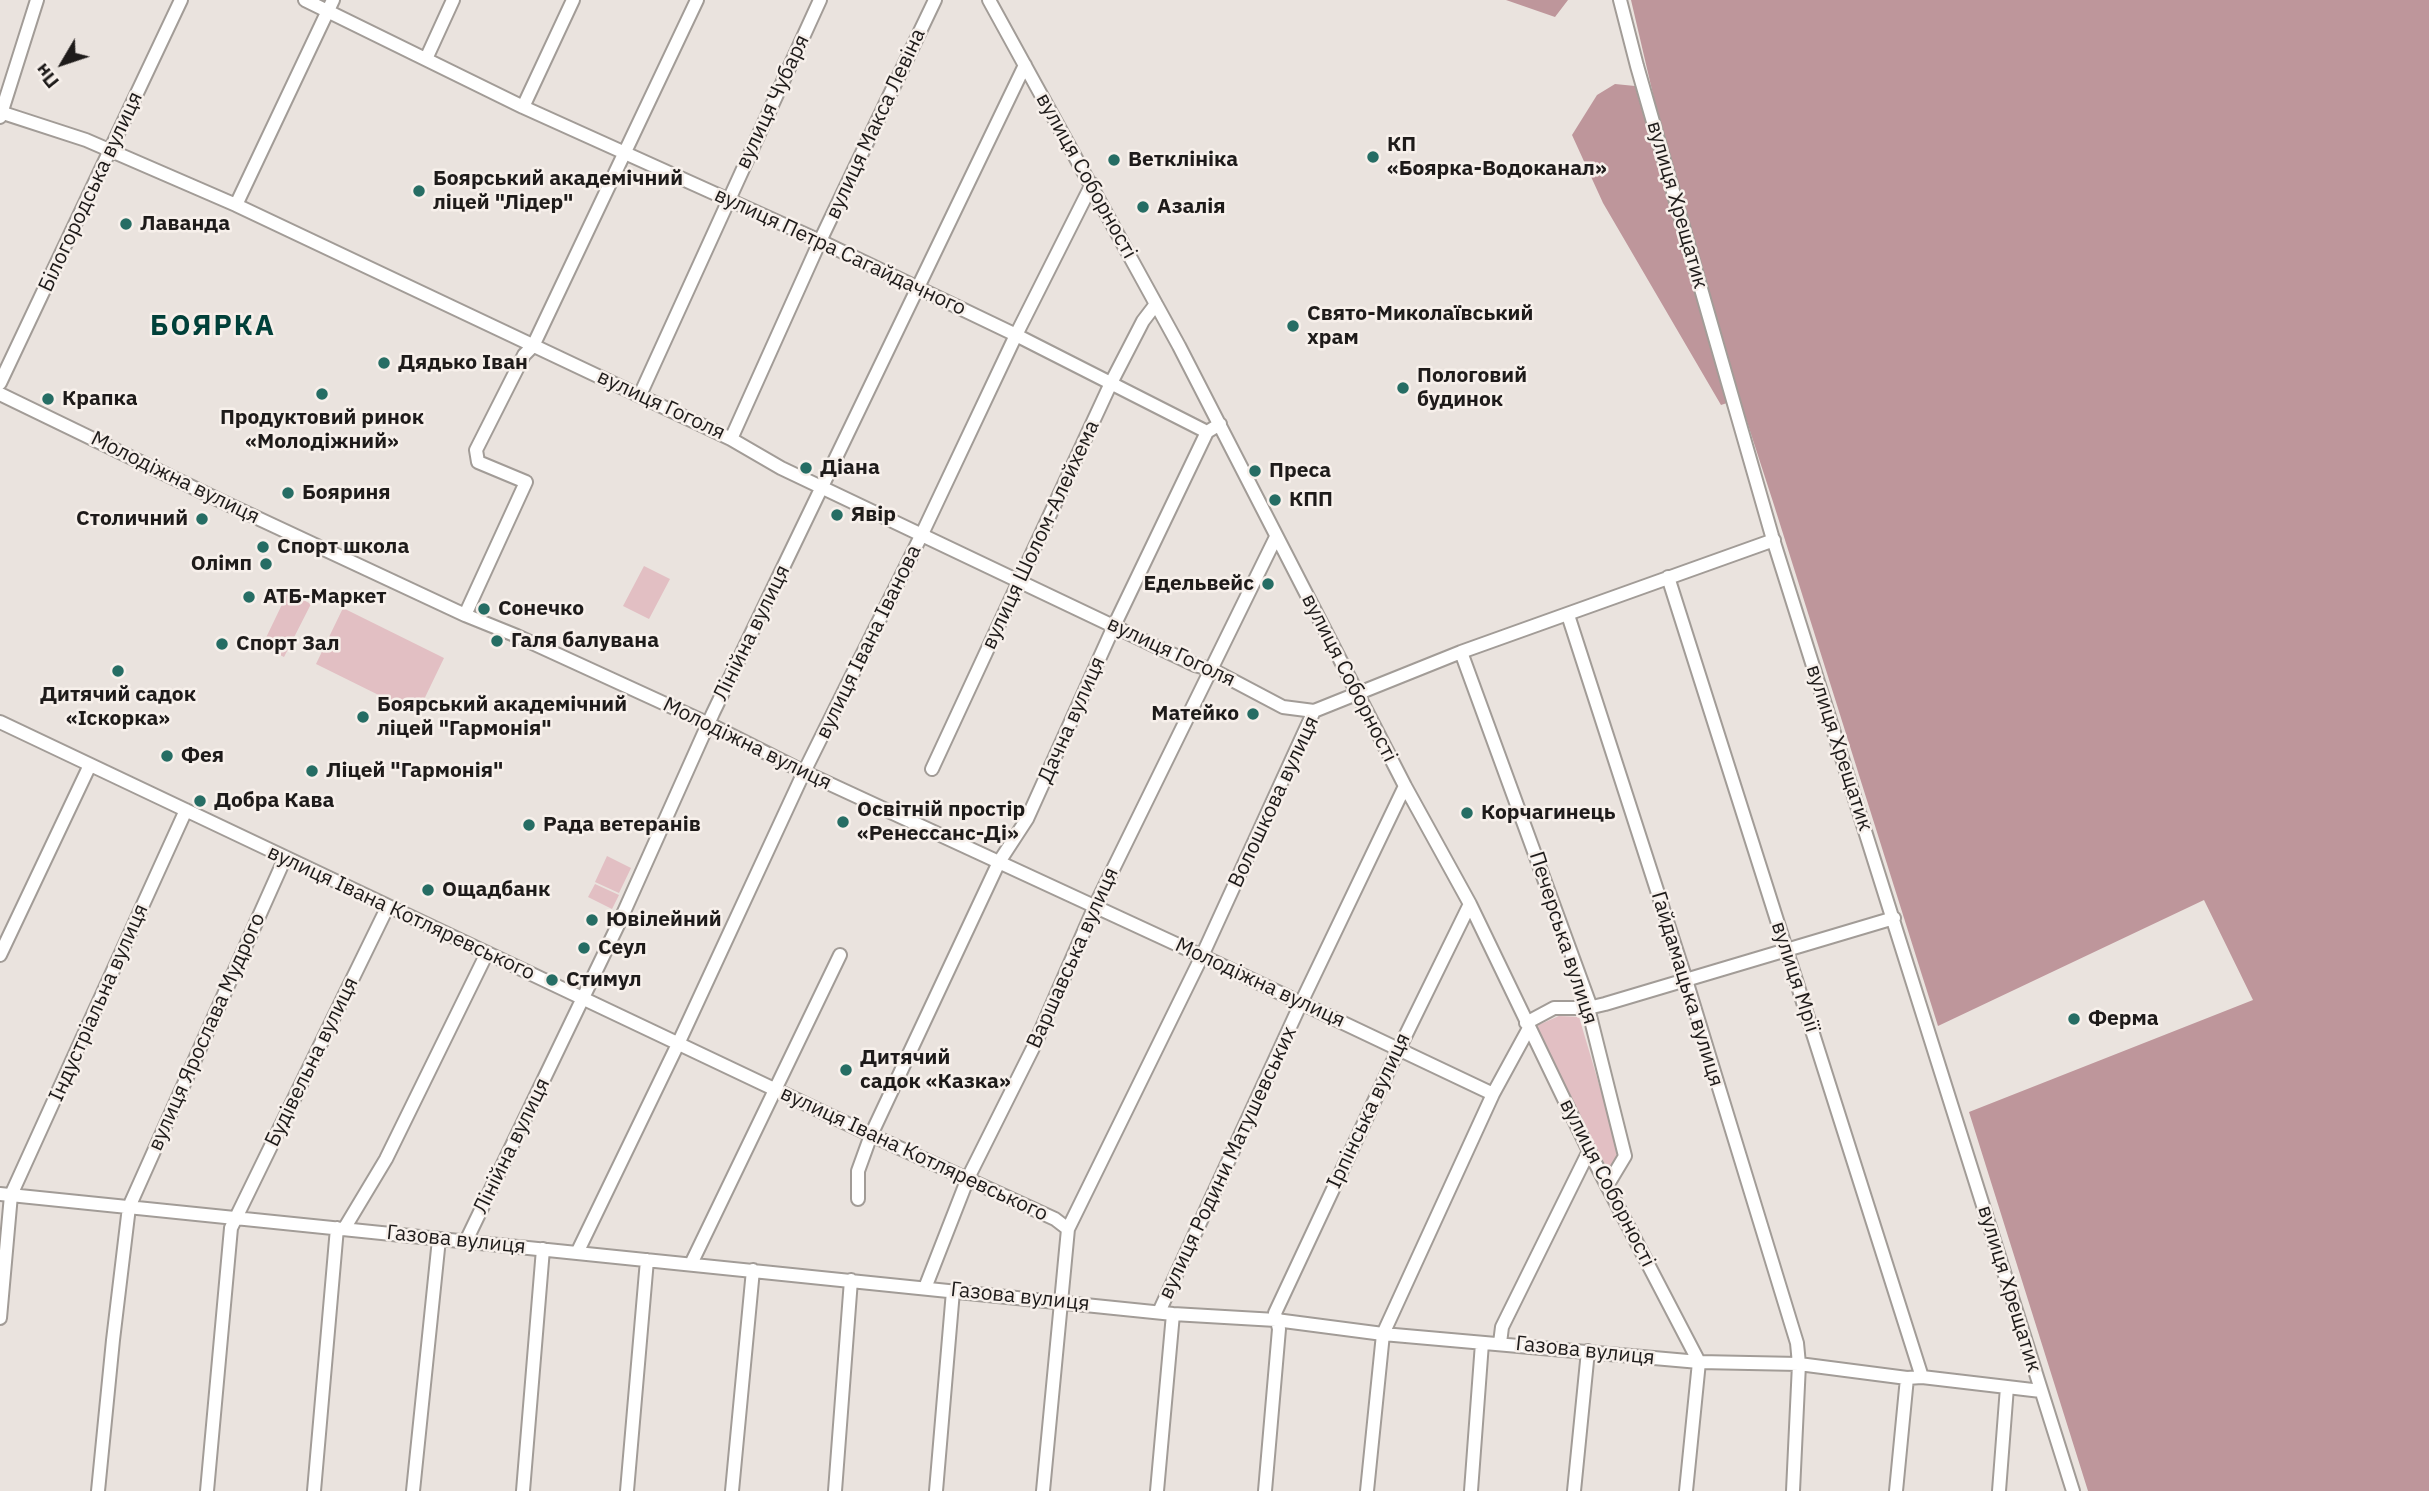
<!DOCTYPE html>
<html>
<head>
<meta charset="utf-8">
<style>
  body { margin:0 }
  #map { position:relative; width:2429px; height:1491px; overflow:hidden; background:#eae3de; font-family:"IBM Plex Sans",sans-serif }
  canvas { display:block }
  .north { position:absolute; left:28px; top:28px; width:70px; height:70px; -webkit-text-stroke:5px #f7f0eb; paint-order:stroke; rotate:231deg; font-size:19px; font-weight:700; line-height:28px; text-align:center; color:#1e1b1a }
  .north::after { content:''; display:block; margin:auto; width:24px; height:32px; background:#1e1b1a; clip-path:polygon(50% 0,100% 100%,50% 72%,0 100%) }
</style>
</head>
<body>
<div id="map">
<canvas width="2429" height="1491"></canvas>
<div class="north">Пн</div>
</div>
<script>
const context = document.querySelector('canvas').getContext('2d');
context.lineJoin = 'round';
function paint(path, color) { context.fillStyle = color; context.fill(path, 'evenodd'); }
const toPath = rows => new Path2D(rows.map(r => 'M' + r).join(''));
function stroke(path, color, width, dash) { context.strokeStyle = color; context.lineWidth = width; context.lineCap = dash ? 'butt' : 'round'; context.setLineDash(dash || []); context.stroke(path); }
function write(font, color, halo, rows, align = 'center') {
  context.font = font + ' "IBM Plex Sans",sans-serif'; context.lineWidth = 5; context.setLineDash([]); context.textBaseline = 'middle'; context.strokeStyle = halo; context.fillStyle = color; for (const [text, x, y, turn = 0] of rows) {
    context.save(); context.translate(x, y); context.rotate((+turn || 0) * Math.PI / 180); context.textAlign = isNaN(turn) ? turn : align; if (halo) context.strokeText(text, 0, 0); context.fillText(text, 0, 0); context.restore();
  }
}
paint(toPath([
  [644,566,670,579,649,619,623,606],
  [288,592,311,604,284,657,262,646],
  [343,608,444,658,417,714,316,664],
  [607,856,631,868,619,893,595,882],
  [595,884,619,895,612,909,588,897],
  [1559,1016,1579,1017,1620,1155,1610,1173,1590,1139,1536,1026]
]), '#e2bfc3');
paint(toPath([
  [1506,0,1568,0,1555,17],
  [1631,0,2429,0,2429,1491,2088,1491,1969,1112,2253,1000,2204,900,1938,1026,1774,505,1684,227],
  [1615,84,1635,86,1727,403,1721,405,1603,203,1572,135,1597,95]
]), '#be969b');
const minor = toPath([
  [305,0,523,107,820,241,1016,335,1207,432,1220,424],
  [989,0,1179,346,1405,786,1470,904,1589,1151,1699,1362,1686,1491],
  [1620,0,1637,66,1772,536,2073,1491],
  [426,59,453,0],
  [523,107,573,0],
  [0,112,86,140,236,205,731,439,781,468,1195,665,1213,670,1283,707,1314,711],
  [0,117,37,0],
  [236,205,333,0],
  [0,383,181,0],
  [0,394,223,502,465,615,517,636,709,724,804,772,1202,956,1493,1094],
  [640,395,820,0],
  [731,439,820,241,935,0],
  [1668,577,1922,1377],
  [465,615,526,482,478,462,476,450,524,355,533,346,697,0],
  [1568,615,1686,980,1797,1343,1799,1364,1793,1491],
  [1461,652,1589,1002,1588,1008,1625,1156,1607,1186],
  [0,722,871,1135,1055,1219,1068,1229],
  [932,769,1111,383,1143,321,1156,304],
  [0,955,90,765],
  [1526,1023,1554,1008,1588,1008,1605,1004,1894,918],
  [0,1194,1173,1314,1276,1320,1383,1334,1699,1362,1799,1364,1907,1378,1922,1377,2041,1391],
  [858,1199,858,1171,871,1135,999,862,1027,819,1114,626,1207,432],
  [344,1229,386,1159,487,953],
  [466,1241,619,923,713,713,1025,65],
  [577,1253,678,1044,804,772,922,534,1016,335,1092,184],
  [691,1264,840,955],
  [925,1288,968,1178,1034,1046,1095,906,1276,537],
  [1159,1312,1301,1003,1405,786],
  [0,1318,11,1195,186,810],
  [1500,1343,1502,1327,1589,1151],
  [98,1491,113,1340,129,1207,285,858],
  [207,1491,231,1228,388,906],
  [314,1491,337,1228],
  [413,1491,439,1239],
  [523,1491,543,1249],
  [627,1491,647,1260],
  [732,1491,753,1270],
  [835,1491,851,1280],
  [936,1491,953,1291],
  [1043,1491,1068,1229,1202,956,1314,711,1461,652,1774,540],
  [1157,1491,1173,1314],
  [1265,1491,1279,1329,1275,1313,1394,1059,1470,904],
  [1367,1491,1383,1334,1493,1094,1529,1028],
  [1471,1491,1482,1343],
  [1574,1491,1588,1351],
  [1896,1491,1907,1378],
  [1999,1491,2007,1387]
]);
stroke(minor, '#a29c97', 16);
stroke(minor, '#fff', 12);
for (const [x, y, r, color] of [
  [1373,157,7,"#266d64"],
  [1114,160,7,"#266d64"],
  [419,191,7,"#266d64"],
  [1143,207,7,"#266d64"],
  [126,224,7,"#266d64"],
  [1293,326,7,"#266d64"],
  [384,363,7,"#266d64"],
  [1403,388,7,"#266d64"],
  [322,394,7,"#266d64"],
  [48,399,7,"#266d64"],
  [806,468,7,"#266d64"],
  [1255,471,7,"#266d64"],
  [288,493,7,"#266d64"],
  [1275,500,7,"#266d64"],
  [837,515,7,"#266d64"],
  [202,519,7,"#266d64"],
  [263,547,7,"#266d64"],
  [266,564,7,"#266d64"],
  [1268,584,7,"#266d64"],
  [249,597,7,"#266d64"],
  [484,609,7,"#266d64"],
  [497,641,7,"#266d64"],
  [222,644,7,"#266d64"],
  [118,671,7,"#266d64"],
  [1253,714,7,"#266d64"],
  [363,717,7,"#266d64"],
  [167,756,7,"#266d64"],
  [312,771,7,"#266d64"],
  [200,801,7,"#266d64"],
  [1467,813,7,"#266d64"],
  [843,822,7,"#266d64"],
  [529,825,7,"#266d64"],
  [428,890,7,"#266d64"],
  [592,920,7,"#266d64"],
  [584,948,7,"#266d64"],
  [552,980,7,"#266d64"],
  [2074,1019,7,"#266d64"],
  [846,1070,7,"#266d64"]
]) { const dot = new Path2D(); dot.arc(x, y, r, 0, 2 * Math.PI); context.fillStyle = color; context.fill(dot); stroke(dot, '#f7f0eb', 2.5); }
write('21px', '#1e1b1a', '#f7f0eb', [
  ["вулиця Чубаря",773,102,-65],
  ["вулиця Макса Левіна",876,124,-65],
  ["вулиця Соборності",1086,176,61],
  ["Білогородська вулиця",91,192,-65],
  ["вулиця Хрещатик",1677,205,74],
  ["вулиця Петра Сагайдачного",840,252,25],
  ["вулиця Гоголя",661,405,25],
  ["Молодіжна вулиця",175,478,26],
  ["вулиця Шолом-Алейхема",1041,535,-65],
  ["Лінійна вулиця",752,633,-64],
  ["вулиця Івана Іванова",869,642,-64],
  ["вулиця Гоголя",1171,652,25],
  ["вулиця Соборності",1349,678,63],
  ["Дачна вулиця",1072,720,-66],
  ["Молодіжна вулиця",747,744,26],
  ["вулиця Хрещатик",1839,748,72],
  ["Волошкова вулиця",1274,802,-65],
  ["вулиця Івана Котляревського",401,913,25],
  ["Печерська вулиця",1563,938,72],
  ["Варшавська вулиця",1073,958,-66],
  ["вулиця Мрії",1795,977,72],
  ["Молодіжна вулиця",1260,983,25],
  ["Гайдамацька вулиця",1687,989,73],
  ["Індустріальна вулиця",99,1003,-66],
  ["вулиця Ярослава Мудрого",207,1032,-66],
  ["Будівельна вулиця",312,1062,-64],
  ["Ірпінська вулиця",1369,1111,-65],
  ["Лінійна вулиця",512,1146,-64],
  ["вулиця Івана Котляревського",914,1154,25],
  ["вулиця Родини Матушевських",1228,1163,-65],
  ["вулиця Соборності",1607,1183,63],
  ["Газова вулиця",456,1240,6],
  ["вулиця Хрещатик",2009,1289,73],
  ["Газова вулиця",1020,1297,6],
  ["Газова вулиця",1585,1351,6]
]);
write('bold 21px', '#1e1b1a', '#f7f0eb', [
  ["КП",1387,145],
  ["«Боярка-Водоканал»",1387,169],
  ["Ветклініка",1128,160],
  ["Боярський академічний",433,179],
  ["ліцей \"Лідер\"",433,203],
  ["Азалія",1157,207],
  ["Лаванда",140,224],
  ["Свято-Миколаївський",1307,314],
  ["храм",1307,338],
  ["Дядько Іван",398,363],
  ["Пологовий",1417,376],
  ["будинок",1417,400],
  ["Крапка",62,399],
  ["Продуктовий ринок",322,418,"center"],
  ["«Молодіжний»",322,442,"center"],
  ["Діана",820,468],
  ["Преса",1269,471],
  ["Бояриня",302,493],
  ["КПП",1289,500],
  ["Явір",851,515],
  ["Столичний",188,519,"right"],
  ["Спорт школа",277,547],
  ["Олімп",252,564,"right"],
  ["Едельвейс",1254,584,"right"],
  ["АТБ-Маркет",263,597],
  ["Сонечко",498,609],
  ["Галя балувана",511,641],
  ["Спорт Зал",236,644],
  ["Дитячий садок",118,695,"center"],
  ["«Іскорка»",118,719,"center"],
  ["Боярський академічний",377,705],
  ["ліцей \"Гармонія\"",377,729],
  ["Матейко",1239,714,"right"],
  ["Фея",181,756],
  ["Ліцей \"Гармонія\"",326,771],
  ["Добра Кава",214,801],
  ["Освітній простір",857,810],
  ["«Ренессанс-Ді»",857,834],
  ["Корчагинець",1481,813],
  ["Рада ветеранів",543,825],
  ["Ощадбанк",442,890],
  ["Ювілейний",606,920],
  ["Сеул",598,948],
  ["Стимул",566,980],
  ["Ферма",2088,1019],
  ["Дитячий",860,1058],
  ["садок «Казка»",860,1082]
], 'left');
context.letterSpacing = '2px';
write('bold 28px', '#004039', '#f7f0eb', [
  ["БОЯРКА",213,327]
]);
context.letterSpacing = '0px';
</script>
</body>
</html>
